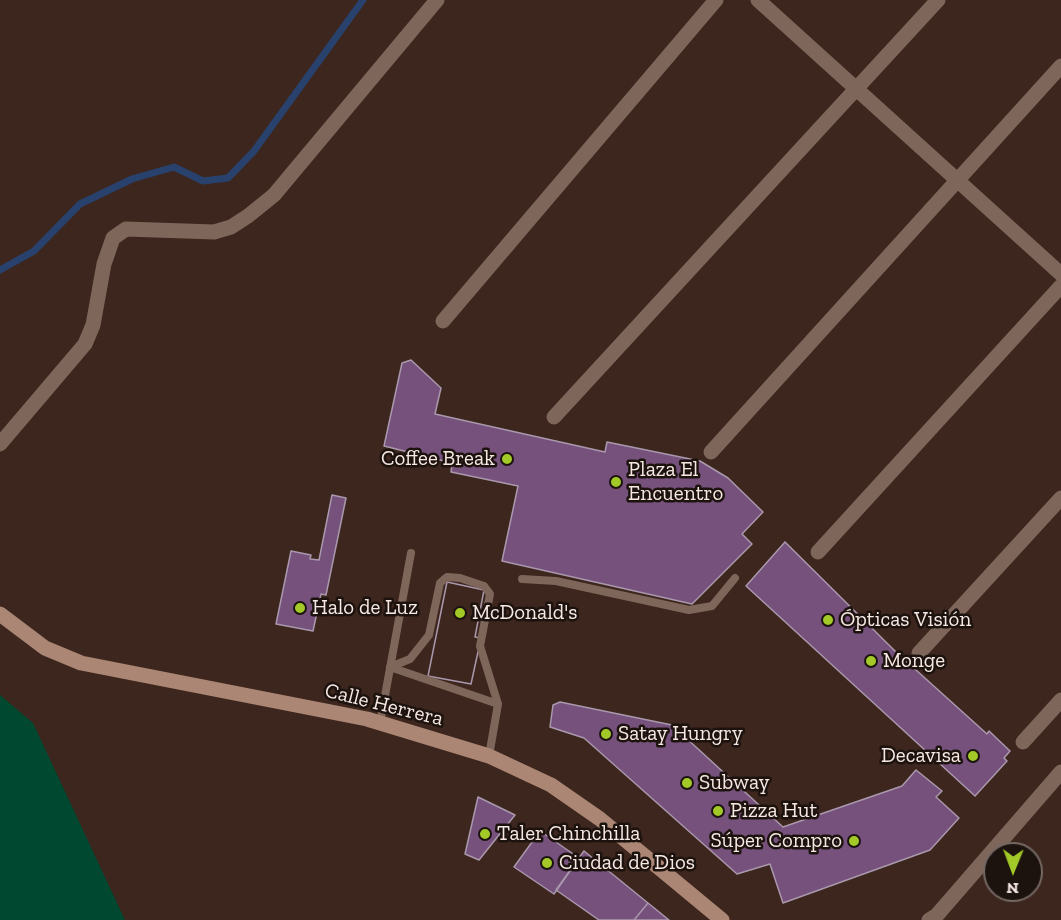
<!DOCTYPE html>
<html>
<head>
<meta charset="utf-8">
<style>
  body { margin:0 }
  #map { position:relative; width:1061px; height:920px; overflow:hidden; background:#3c261d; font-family:"Zilla Slab",serif }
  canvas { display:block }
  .north { position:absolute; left:983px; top:842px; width:60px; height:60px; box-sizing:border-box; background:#1c120e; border:2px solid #746863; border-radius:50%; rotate:181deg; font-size:16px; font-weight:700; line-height:24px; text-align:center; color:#f8e8e3 }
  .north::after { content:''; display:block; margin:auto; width:21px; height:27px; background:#a2c928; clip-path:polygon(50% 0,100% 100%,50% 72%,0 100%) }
</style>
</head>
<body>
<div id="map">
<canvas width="1061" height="920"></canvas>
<div class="north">N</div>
</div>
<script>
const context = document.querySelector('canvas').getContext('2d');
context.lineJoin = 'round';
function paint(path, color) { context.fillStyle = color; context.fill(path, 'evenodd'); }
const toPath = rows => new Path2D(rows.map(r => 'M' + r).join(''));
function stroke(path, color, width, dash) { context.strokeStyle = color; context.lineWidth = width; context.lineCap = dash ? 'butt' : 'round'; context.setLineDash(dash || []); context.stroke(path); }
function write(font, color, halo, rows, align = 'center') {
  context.font = font + ' "Zilla Slab",serif'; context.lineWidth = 5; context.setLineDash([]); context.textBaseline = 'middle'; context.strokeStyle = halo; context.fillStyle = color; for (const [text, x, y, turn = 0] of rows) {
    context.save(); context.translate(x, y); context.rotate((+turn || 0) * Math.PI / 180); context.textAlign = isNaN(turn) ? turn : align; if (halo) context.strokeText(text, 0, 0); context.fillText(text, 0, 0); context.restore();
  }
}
paint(toPath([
  [0,695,33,723,125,920,0,920]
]), '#014830');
stroke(toPath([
  [0,270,34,251,80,204,132,179,174,167,203,181,228,178,254,151,363,0]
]), '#29426d', 7);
const building = toPath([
  [411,360,441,388,435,414,605,452,607,442,700,461,728,478,763,512,742,534,752,544,692,604,502,561,518,486,451,472,452,463,384,446,402,363,411,360],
  [332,495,346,498,326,595,321,594,313,631,276,624,291,551,311,555,310,559,319,560,332,495],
  [785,542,896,652,987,734,989,731,1010,751,1004,758,1007,761,975,796,746,586,785,542],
  [447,582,484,590,475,637,481,638,471,684,428,676,447,582],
  [447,582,484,590,475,637,481,638,471,684,428,676,447,582],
  [560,702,672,725,783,827,902,786,916,770,942,791,936,797,959,818,930,850,783,903,770,864,737,874,584,738,550,727,553,705,560,702],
  [478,797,515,815,479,860,465,854,478,797],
  [540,831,579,858,554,894,514,867,540,831],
  [584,851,648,903,634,920,599,920,556,890,584,851],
  [648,903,669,920,634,920,648,903]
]);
paint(building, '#75517c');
stroke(building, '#aa98ad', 1.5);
stroke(toPath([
  [522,579,556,581,689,610,712,606,735,578],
  [390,667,410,659,429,635,440,583,447,577,460,578,484,586,490,594,480,646,498,704,489,756],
  [390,667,498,704],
  [380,723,411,553]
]), '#7e665a', 8);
stroke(toPath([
  [758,0,1061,274],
  [443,321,716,0],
  [554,417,938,0],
  [0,444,85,344,93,325,104,264,113,238,126,229,214,232,231,227,248,216,274,195,437,0],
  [711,452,1061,66],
  [818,552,1061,286],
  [919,653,1061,498],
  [1023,742,1061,700],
  [929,920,937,915,1061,772]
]), '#7e665a', 15);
stroke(toPath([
  [0,614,45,648,81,663,367,719,489,756,551,785,600,819,722,920]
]), '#ac8674', 15);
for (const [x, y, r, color] of [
  [507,459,6,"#a2c928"],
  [616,482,6,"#a2c928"],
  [300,608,6,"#a2c928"],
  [460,613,6,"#a2c928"],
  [828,620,6,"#a2c928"],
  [871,661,6,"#a2c928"],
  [606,734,6,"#a2c928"],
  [973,756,6,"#a2c928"],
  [687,783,6,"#a2c928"],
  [718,811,6,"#a2c928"],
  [485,834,6,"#a2c928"],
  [854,841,6,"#a2c928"],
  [547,863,6,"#a2c928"]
]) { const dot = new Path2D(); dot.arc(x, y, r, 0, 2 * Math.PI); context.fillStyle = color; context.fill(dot); stroke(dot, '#1c120e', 2); }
write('21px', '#f8e8e3', '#1c120e', [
  ["Coffee Break",495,459,"right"],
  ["Plaza El",628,470],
  ["Encuentro",628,494],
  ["Halo de Luz",312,608],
  ["McDonald's",472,613],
  ["Ópticas Visión",840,620],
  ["Monge",883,661],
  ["Satay Hungry",618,734],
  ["Decavisa",961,756,"right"],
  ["Subway",699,783],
  ["Pizza Hut",730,811],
  ["Taler Chinchilla",497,834],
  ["Súper Compro",842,841,"right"],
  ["Ciudad de Dios",559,863]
], 'left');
write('21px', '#f8e8e3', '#1c120e', [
  ["Calle Herrera",384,705,14]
]);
</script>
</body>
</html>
